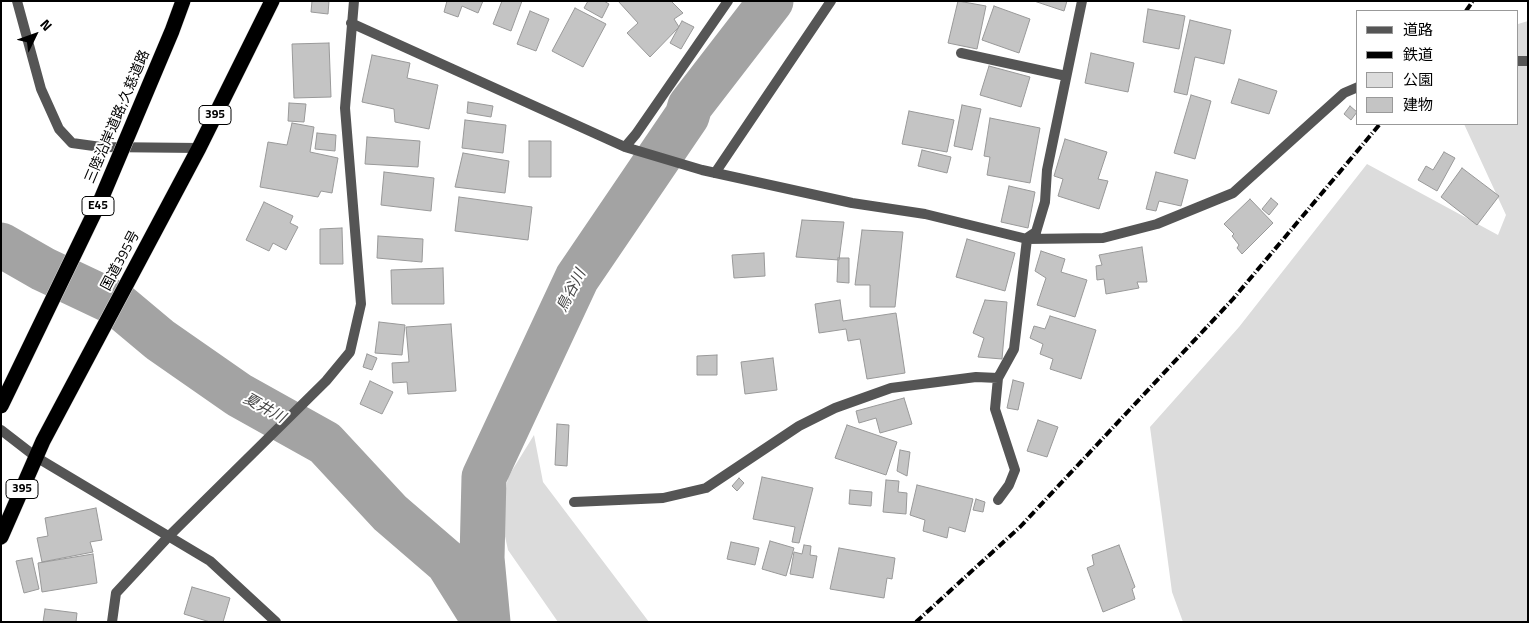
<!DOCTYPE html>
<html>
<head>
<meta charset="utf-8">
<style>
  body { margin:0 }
  #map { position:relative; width:1529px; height:623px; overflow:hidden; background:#fff; font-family:"Titillium Web","Noto Sans JP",sans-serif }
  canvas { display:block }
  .frame { position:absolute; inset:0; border:2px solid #000; pointer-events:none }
  .legend { position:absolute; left:1356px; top:10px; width:162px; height:115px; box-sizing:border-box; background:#fff; border:1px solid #999; margin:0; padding:6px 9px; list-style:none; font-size:15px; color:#000 }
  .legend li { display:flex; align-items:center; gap:10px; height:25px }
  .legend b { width:25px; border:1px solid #999 }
  .north { position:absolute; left:10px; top:10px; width:50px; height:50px; -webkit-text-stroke:4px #fff; paint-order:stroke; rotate:48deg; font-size:14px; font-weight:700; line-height:20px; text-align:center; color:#000 }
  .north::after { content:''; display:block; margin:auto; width:18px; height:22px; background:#000; clip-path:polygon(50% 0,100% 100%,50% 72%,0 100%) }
</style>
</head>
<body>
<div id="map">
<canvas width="1529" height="623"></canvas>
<div class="frame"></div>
<ul class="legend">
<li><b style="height:6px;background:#555"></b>道路</li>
<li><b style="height:6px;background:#000"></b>鉄道</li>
<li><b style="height:14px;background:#dcdcdc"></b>公園</li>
<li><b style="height:14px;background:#c4c4c4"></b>建物</li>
</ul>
<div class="north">N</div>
</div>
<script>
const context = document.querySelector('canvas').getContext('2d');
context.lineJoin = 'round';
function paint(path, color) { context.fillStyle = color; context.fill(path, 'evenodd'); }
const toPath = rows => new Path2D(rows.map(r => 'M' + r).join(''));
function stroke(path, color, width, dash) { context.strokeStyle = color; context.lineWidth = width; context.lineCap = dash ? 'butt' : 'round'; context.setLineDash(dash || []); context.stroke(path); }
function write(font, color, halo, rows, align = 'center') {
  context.font = font + ' "Titillium Web","Noto Sans JP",sans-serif'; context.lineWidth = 4; context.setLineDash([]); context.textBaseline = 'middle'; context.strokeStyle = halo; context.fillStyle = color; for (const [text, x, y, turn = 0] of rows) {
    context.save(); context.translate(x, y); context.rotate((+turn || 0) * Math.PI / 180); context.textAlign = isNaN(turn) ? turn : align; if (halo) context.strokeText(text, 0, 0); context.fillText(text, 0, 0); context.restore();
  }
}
paint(toPath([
  [1528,21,1528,622,1183,622,1172,592,1150,427,1239,327,1367,164,1498,235,1506,215,1464,124,1518,124,1518,24],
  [534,435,543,482,649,622,558,622,508,550,501,518,508,477]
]), '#dcdcdc');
stroke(toPath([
  [1,245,43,269,117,304,160,340,239,395,325,443,390,513,448,563,485,622],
  [488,622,482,558,484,477,577,278,687,116,690,106,771,1]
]), '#a3a3a3', 45);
const building = toPath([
  [312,1,329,1,328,14,311,12,312,1],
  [447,1,483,1,478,13,462,6,458,17,444,12,447,1],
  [502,1,522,1,511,31,493,24,502,1],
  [588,1,604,1,609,4,602,18,584,8,588,1],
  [618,1,671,1,683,13,674,19,679,27,650,57,627,33,638,23,618,1],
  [958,1,986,6,977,49,948,43,958,1],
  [1034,1,1067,1,1064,11,1034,1],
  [994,6,1030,19,1019,53,982,40,994,6],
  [575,8,606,24,583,67,552,51,575,8],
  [1148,9,1185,16,1179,49,1143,42,1148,9],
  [530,11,549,19,536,51,517,44,530,11],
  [1190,20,1231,30,1224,64,1195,57,1187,95,1174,92,1190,20],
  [682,21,694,27,681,49,670,43,682,21],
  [329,43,331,97,294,98,292,44,329,43],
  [1091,53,1134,63,1128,92,1085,83,1091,53],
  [372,55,410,63,407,78,438,85,429,129,395,122,394,109,362,102,372,55],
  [989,66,1030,77,1021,107,980,95,989,66],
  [1239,79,1277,91,1269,114,1231,103,1239,79],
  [1191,95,1211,101,1195,159,1174,153,1191,95],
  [468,102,493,106,491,117,467,113,468,102],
  [289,103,306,104,304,122,288,121,289,103],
  [962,105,981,109,972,150,954,146,962,105],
  [1350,106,1357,112,1351,120,1344,114,1350,106],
  [909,111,954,120,947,152,902,144,909,111],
  [990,118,1040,128,1030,183,987,175,990,157,984,156,990,118],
  [465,120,506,125,503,153,462,148,465,120],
  [292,123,314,127,310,152,338,158,332,193,321,191,318,197,260,187,268,142,287,145,292,123],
  [317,133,336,135,335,151,315,149,317,133],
  [367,137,420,141,418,167,365,164,367,137],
  [1065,139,1107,152,1098,179,1108,181,1099,209,1058,196,1063,179,1054,176,1065,139],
  [529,141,551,141,551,177,529,177,529,141],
  [922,150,951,157,947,173,918,166,922,150],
  [1444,152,1455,158,1437,191,1418,180,1426,166,1433,170,1444,152],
  [463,153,509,161,505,193,455,187,463,153],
  [1462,168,1499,196,1477,225,1441,197,1462,168],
  [384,172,434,178,431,211,381,205,384,172],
  [1156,172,1188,180,1181,206,1159,201,1156,211,1146,209,1156,172],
  [1009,186,1035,192,1028,228,1001,222,1009,186],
  [459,197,532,207,528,240,455,231,459,197],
  [1271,198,1278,204,1269,215,1262,209,1271,198],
  [1250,199,1273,223,1242,254,1237,248,1239,245,1232,236,1234,234,1224,224,1250,199],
  [264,202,293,216,290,223,298,227,286,250,273,243,269,251,246,240,264,202],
  [802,220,844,222,839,260,796,257,802,220],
  [342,228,343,264,320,264,320,229,342,228],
  [862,230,903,232,895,307,870,307,870,285,855,285,862,230],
  [378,236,423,239,422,262,377,258,378,236],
  [967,239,1015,253,1005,291,956,277,967,239],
  [1142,247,1147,282,1137,282,1139,288,1106,294,1104,279,1097,280,1096,266,1102,265,1099,255,1142,247],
  [1041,251,1065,259,1061,272,1087,280,1075,317,1037,305,1046,278,1035,271,1041,251],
  [764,253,765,276,734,278,732,255,764,253],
  [838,258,849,258,849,283,837,282,838,258],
  [443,268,444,304,392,304,391,270,443,268],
  [840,300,843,321,896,313,905,373,867,379,860,339,848,341,846,329,819,333,815,304,840,300],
  [985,300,1007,302,1002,359,978,357,984,338,973,333,985,300],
  [1050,316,1096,330,1081,379,1050,369,1053,359,1040,354,1043,344,1030,338,1034,326,1045,329,1050,316],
  [379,322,405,325,402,355,375,353,379,322],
  [451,324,456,391,408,394,407,382,393,383,392,363,409,362,406,327,451,324],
  [367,354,377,358,372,370,363,367,367,354],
  [717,355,717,375,697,375,697,356,717,355],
  [773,358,777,390,745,394,741,362,773,358],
  [1013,380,1024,383,1018,410,1007,408,1013,380],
  [370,381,393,392,382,414,360,404,370,381],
  [904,398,912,424,880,433,876,418,859,423,856,411,904,398],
  [1038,420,1058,427,1047,457,1027,451,1038,420],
  [557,424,569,425,567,466,555,465,557,424],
  [847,425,897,442,886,475,835,458,847,425],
  [900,450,910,452,907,476,897,471,900,450],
  [762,477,813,488,799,543,792,542,795,527,753,519,762,477],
  [739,478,744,483,737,491,732,486,739,478],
  [886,480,899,481,898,492,907,493,906,514,883,512,886,480],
  [917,485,973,499,965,532,949,527,947,538,923,531,925,520,910,515,917,485],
  [850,490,872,492,871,506,849,504,850,490],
  [976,499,985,502,983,512,973,510,976,499],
  [96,508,102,540,90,542,93,552,42,562,37,538,48,536,45,518,96,508],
  [770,541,794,548,786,576,762,569,770,541],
  [731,542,759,548,755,565,727,559,731,542],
  [804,545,811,546,810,555,817,556,813,578,790,574,794,552,802,554,804,545],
  [1119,545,1135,587,1132,589,1135,599,1103,612,1087,568,1094,565,1092,555,1119,545],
  [839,548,895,558,892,579,887,578,884,598,830,589,839,548],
  [93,554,97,583,42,592,38,563,93,554],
  [32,558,39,589,24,593,16,561,32,558],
  [192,587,230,598,223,622,210,622,184,614,192,587],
  [45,609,77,613,76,622,43,622,45,609]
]);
paint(building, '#c4c4c4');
stroke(building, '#999', 1);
const highway = toPath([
  [1,537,43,441,199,148,272,1]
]);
stroke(highway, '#dbdbdb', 16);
stroke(toPath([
  [17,1,41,89,59,129,72,143,101,147,199,148],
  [351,23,625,147,702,170,852,203,925,214,1027,239,1103,238,1157,224,1233,193,1344,93,1358,87],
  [961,53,1066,76],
  [1518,61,1528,61],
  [625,147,636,134,728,1],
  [715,173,831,1],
  [1027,238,1036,232,1045,202,1047,170,1082,1],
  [1,430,36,457,210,561,276,622],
  [998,500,1009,485,1015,470,995,409,998,378,1014,349,1027,239],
  [574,502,663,498,706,488,799,426,835,408,891,388,976,377,998,378],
  [112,622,116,593,169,536,326,381,350,352,361,304,345,108,354,1]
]), '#555', 10);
stroke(highway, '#000', 15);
stroke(toPath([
  [1466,11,1473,1],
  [916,622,1020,527,1233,299,1380,124]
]), '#000', 4, [8, 2.5, 1, 2.5]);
const highwayBridge = toPath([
  [1,406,102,197,172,31,183,1]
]);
stroke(highwayBridge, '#dbdbdb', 16, []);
stroke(highwayBridge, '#000', 15);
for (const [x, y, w] of [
  [215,115,32],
  [98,206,32],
  [22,489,32]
]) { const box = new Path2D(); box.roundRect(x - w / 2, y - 9.5, w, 19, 4); context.fillStyle = '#fff'; context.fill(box); stroke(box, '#000', 1); }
write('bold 12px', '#000', null, [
  ["395",215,115],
  ["E45",98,206],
  ["395",22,489]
]);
write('14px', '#000', '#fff', [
  ["三陸沿岸道路;久慈道路",118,117,-67],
  ["国道395号",121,261,-62]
]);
write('italic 15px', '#444', '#fff', [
  ["鳥谷川",572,291,-63],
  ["夏井川",264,409,29]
]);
</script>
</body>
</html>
